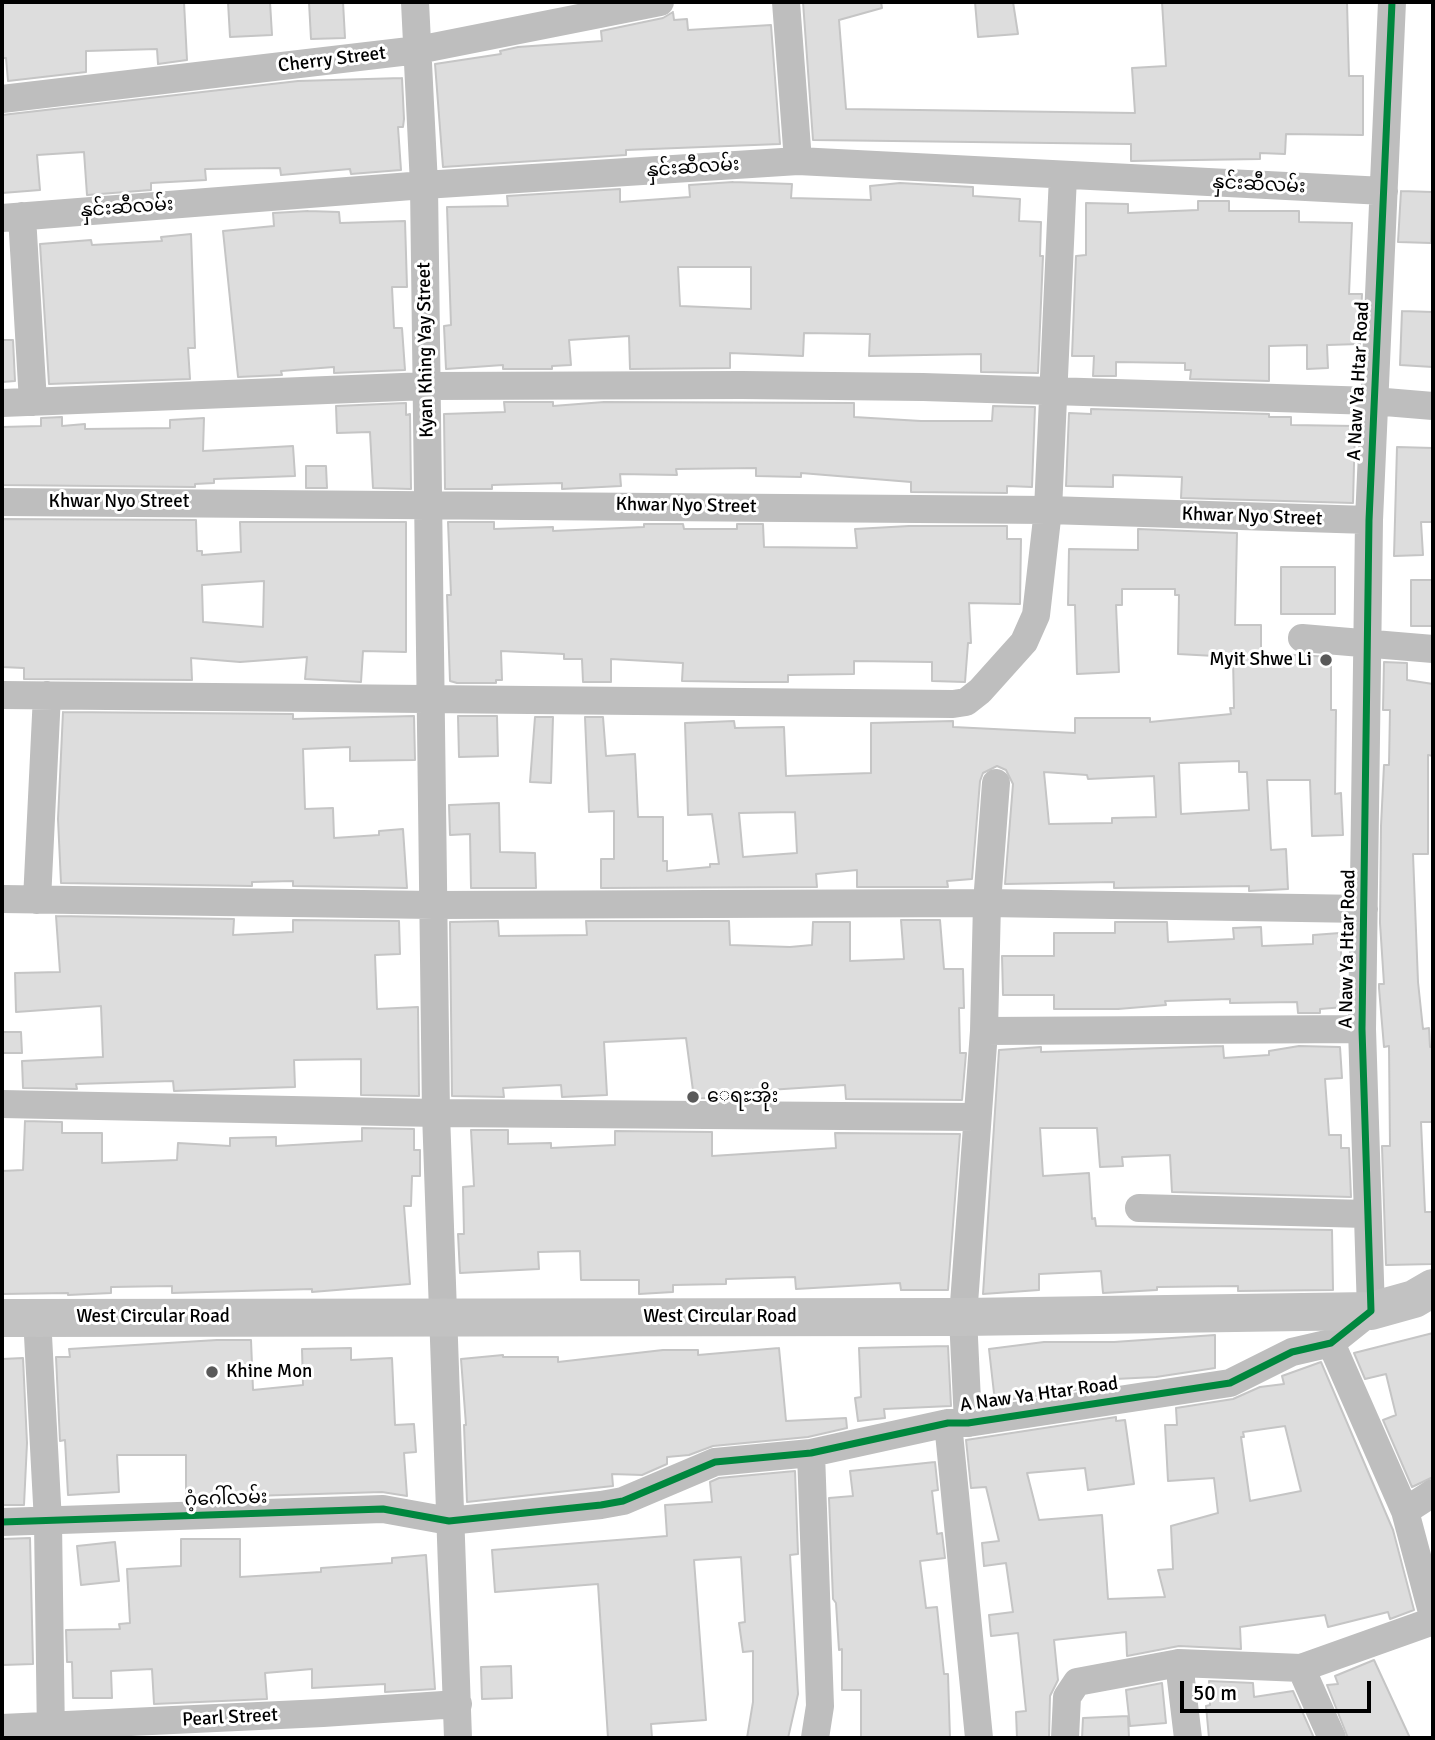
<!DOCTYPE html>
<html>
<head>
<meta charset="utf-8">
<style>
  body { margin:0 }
  #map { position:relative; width:1435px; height:1740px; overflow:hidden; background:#fff; font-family:Signika,sans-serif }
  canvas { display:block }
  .frame { position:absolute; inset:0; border:4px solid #000; pointer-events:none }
  .scale { position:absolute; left:1180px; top:1681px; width:191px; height:32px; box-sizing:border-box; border:4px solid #000; border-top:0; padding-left:9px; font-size:21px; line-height:24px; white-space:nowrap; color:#000; -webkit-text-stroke:5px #fff; paint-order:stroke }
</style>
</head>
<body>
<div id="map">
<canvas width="1435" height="1740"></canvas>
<div class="frame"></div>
<div class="scale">50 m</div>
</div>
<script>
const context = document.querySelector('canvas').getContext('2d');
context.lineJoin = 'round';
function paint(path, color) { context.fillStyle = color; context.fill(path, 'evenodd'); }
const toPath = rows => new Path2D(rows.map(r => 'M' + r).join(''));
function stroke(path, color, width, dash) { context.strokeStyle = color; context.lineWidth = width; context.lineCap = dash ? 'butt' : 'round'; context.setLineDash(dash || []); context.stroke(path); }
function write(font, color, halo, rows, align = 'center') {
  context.font = font + ' Signika,"Noto Sans Myanmar",sans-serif'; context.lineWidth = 6; context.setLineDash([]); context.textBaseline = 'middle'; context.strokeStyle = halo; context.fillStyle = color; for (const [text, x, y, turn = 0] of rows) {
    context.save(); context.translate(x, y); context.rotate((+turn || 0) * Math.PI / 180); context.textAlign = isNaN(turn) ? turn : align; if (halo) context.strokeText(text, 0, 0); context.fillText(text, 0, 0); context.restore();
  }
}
const building = toPath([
  [2,2,184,2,187,60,158,64,157,49,86,51,86,72,8,81,6,58,2,58,2,2],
  [228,2,270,2,272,35,230,37,228,2],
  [309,2,343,2,345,38,311,39,309,2],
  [803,2,881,2,882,8,839,20,846,109,1135,113,1132,68,1166,66,1162,2,1347,2,1349,76,1363,76,1363,135,1286,134,1285,154,1260,153,1260,159,1131,161,1131,144,813,140,803,2],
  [975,2,1013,2,1018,34,978,37,975,2],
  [673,12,674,20,687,19,688,30,771,25,780,144,626,150,626,155,443,167,435,64,501,54,500,51,518,47,602,41,601,31,663,18,673,12],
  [402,78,404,119,403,127,398,127,401,170,351,174,350,169,281,175,280,168,205,169,206,180,151,183,151,190,87,195,84,152,37,155,40,190,2,193,2,115,298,81,402,78],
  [733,182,792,184,791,198,871,200,870,186,900,183,973,187,973,196,1020,199,1019,221,1041,222,1040,256,1043,256,1038,373,981,372,981,354,869,356,870,334,804,333,803,356,730,353,730,368,630,369,629,336,569,340,571,365,552,366,552,369,503,369,503,365,446,369,444,326,451,325,447,207,508,206,507,196,620,189,620,202,690,197,689,185,733,182],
  [678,267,751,267,751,309,680,306,678,267],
  [1401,191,1432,192,1431,243,1398,242,1401,191],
  [1198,201,1229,201,1229,211,1299,211,1299,222,1352,223,1349,294,1362,294,1360,344,1327,345,1328,368,1307,369,1307,345,1269,346,1269,381,1190,379,1191,370,1185,370,1185,363,1116,362,1116,376,1093,376,1094,356,1072,356,1076,256,1086,255,1086,203,1128,204,1128,213,1198,210,1198,201],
  [308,211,339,212,340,223,405,221,407,287,392,287,394,328,402,328,405,370,334,373,334,367,281,371,282,375,238,377,223,231,274,226,273,213,308,211],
  [191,234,195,348,188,348,190,379,49,384,40,244,91,240,92,245,162,241,161,237,191,234],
  [1402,311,1433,312,1433,367,1400,365,1402,311],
  [2,340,13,340,15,381,2,382,2,340],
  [504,402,553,402,553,406,604,402,854,403,854,417,921,421,992,421,993,406,1035,407,1032,487,1007,486,1007,493,911,492,911,482,801,473,801,477,756,476,756,468,676,469,677,475,620,474,621,486,562,489,562,483,492,485,492,489,445,489,444,414,505,412,504,402],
  [406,403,406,415,410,414,411,489,373,488,370,432,337,433,336,406,406,403],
  [1091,409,1269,414,1269,417,1291,417,1291,425,1355,426,1353,503,1181,498,1182,477,1113,475,1113,487,1066,486,1069,413,1091,414,1091,409],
  [62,417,62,426,85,424,85,429,170,428,170,420,204,418,203,451,293,446,295,476,214,479,214,483,195,484,195,487,2,485,2,427,41,426,41,418,62,417],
  [1397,447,1433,448,1433,522,1421,522,1423,555,1394,556,1397,447],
  [306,466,326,466,327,488,306,488,306,466],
  [2,519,196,520,197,551,202,551,202,555,241,552,240,522,406,522,406,652,363,651,361,682,305,679,307,657,240,662,191,658,192,680,24,679,24,668,2,667,2,519],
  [264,581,263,627,203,622,202,585,264,581],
  [448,522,494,522,494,529,553,527,553,531,644,527,644,524,683,524,684,529,737,529,737,524,763,524,764,547,857,548,855,529,909,526,1007,526,1007,539,1021,539,1020,604,969,603,971,643,968,643,965,682,932,681,932,662,854,661,854,674,788,675,788,682,747,682,682,681,683,663,611,659,611,682,583,682,582,659,564,659,564,654,501,651,502,680,496,680,496,683,457,683,450,681,447,595,451,595,448,522],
  [1138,529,1237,533,1235,625,1261,625,1261,653,1331,657,1331,710,1336,710,1335,794,1341,793,1343,835,1312,836,1310,780,1267,780,1271,850,1286,849,1288,889,1249,891,1249,886,1114,888,1114,882,1005,884,1013,784,1006,770,997,766,983,773,980,781,972,879,947,881,948,887,857,887,857,870,816,874,817,887,601,888,601,859,614,859,614,811,589,812,585,717,603,717,606,756,635,754,638,817,663,817,663,861,667,861,667,871,710,867,710,864,719,864,712,814,688,815,685,723,734,721,735,728,784,727,786,776,871,773,871,723,953,721,953,727,1075,733,1075,718,1150,718,1150,722,1231,714,1230,708,1234,708,1233,657,1178,654,1179,595,1175,595,1175,589,1122,589,1122,605,1116,605,1119,672,1077,674,1075,605,1068,605,1069,549,1138,550,1138,529],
  [1239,761,1239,772,1247,772,1249,810,1181,814,1179,763,1239,761],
  [1044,772,1087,775,1088,779,1154,776,1156,817,1112,818,1112,823,1049,824,1044,772],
  [795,812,797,853,743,857,739,813,795,812],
  [1281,567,1335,567,1335,614,1281,614,1281,567],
  [1411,580,1433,580,1433,626,1411,626,1411,580],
  [1384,662,1407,663,1407,680,1433,684,1433,756,1428,755,1428,854,1413,854,1418,982,1423,1029,1429,1028,1430,1047,1433,1047,1433,1122,1421,1122,1425,1212,1433,1212,1433,1264,1386,1265,1382,1146,1390,1146,1389,1046,1384,1047,1379,988,1379,984,1384,984,1380,923,1381,826,1384,765,1389,765,1390,710,1383,710,1384,662],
  [63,712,293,714,293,719,414,716,415,760,350,761,350,747,303,749,305,809,333,808,334,838,379,835,379,831,403,829,407,888,293,886,293,881,252,882,252,886,61,883,58,819,63,712],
  [458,716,497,716,498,756,459,757,458,716],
  [535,717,553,717,551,783,530,782,535,717],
  [499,803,500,852,535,853,536,888,471,888,470,834,450,835,449,805,499,803],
  [56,916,234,919,233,935,293,932,293,920,399,921,400,954,375,955,377,1009,418,1007,419,1096,361,1095,361,1059,294,1060,295,1087,174,1091,173,1081,76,1084,77,1089,23,1088,22,1061,103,1057,101,1006,16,1012,15,973,60,972,56,916],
  [901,920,940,920,944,969,963,969,964,1008,959,1008,960,1053,966,1053,962,1100,846,1099,845,1085,738,1092,738,1099,694,1098,686,1038,604,1042,607,1095,562,1097,561,1085,503,1088,504,1097,452,1096,450,922,498,921,499,936,587,935,586,921,729,921,730,945,790,947,812,945,813,922,850,922,850,961,904,959,901,920],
  [1115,922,1167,922,1168,942,1234,939,1233,928,1261,927,1262,946,1313,944,1313,935,1340,933,1344,1007,1320,1009,1320,1013,1298,1013,1297,1002,1230,1003,1230,999,1165,1001,1166,1005,1118,1009,1054,1009,1054,995,1003,995,1002,956,1054,956,1054,933,1115,933,1115,922],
  [2,1032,21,1032,22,1053,2,1053,2,1032],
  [1223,1046,1224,1058,1269,1055,1269,1051,1299,1046,1340,1047,1342,1078,1325,1079,1329,1135,1341,1135,1341,1148,1349,1148,1351,1197,1172,1192,1170,1155,1122,1157,1123,1166,1100,1167,1097,1128,1040,1128,1043,1176,1089,1173,1092,1219,1095,1218,1096,1226,1332,1230,1333,1290,1238,1291,1238,1286,1157,1287,1157,1290,1103,1293,1101,1271,1039,1274,1039,1290,983,1294,999,1050,1041,1047,1041,1052,1223,1046],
  [25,1121,62,1122,62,1133,102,1133,102,1163,177,1160,178,1143,230,1146,230,1138,276,1137,276,1146,362,1141,362,1128,414,1129,414,1150,420,1150,420,1176,412,1176,411,1206,404,1206,410,1284,312,1292,312,1289,172,1293,172,1286,111,1287,111,1293,68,1295,68,1293,2,1294,2,1171,23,1170,25,1121],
  [471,1130,508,1130,508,1144,551,1143,551,1148,615,1145,615,1131,712,1132,712,1156,836,1148,835,1133,960,1134,948,1290,901,1290,900,1283,796,1289,795,1277,726,1279,726,1284,673,1285,673,1292,639,1294,639,1280,581,1280,580,1251,538,1252,539,1269,460,1273,458,1234,464,1234,463,1187,474,1186,471,1130],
  [1433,1333,1433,1477,1412,1487,1383,1420,1396,1415,1386,1374,1365,1379,1354,1353,1433,1333],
  [1215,1335,1215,1368,1156,1377,1115,1379,1115,1384,995,1402,989,1349,1044,1342,1114,1342,1215,1335],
  [217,1340,251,1340,253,1390,303,1385,302,1349,351,1348,351,1360,392,1358,395,1425,414,1424,416,1452,404,1453,407,1496,382,1492,186,1498,186,1455,117,1455,119,1492,68,1495,65,1440,60,1441,56,1357,70,1357,69,1349,217,1340],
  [948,1346,951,1406,884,1409,885,1418,858,1421,855,1398,861,1397,859,1348,948,1346],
  [779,1348,786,1421,846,1418,847,1428,808,1437,713,1446,689,1455,667,1457,667,1464,642,1475,612,1474,613,1486,467,1502,464,1425,466,1425,461,1359,503,1355,503,1357,558,1357,558,1362,663,1350,698,1350,698,1355,779,1348],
  [23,1358,27,1443,24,1505,2,1505,2,1359,23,1358],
  [1321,1362,1393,1530,1414,1610,1390,1619,1388,1612,1328,1627,1325,1615,1240,1627,1241,1649,1179,1646,1127,1656,1126,1632,1054,1640,1058,1680,1050,1696,1049,1738,1017,1738,1016,1712,1026,1711,1018,1633,991,1636,989,1615,1013,1612,1006,1563,984,1566,982,1543,999,1541,986,1487,971,1488,966,1440,1116,1417,1116,1421,1125,1420,1134,1484,1088,1490,1085,1468,1027,1473,1039,1520,1102,1515,1108,1599,1165,1597,1158,1570,1173,1569,1171,1526,1218,1513,1214,1478,1168,1481,1165,1425,1177,1425,1176,1408,1233,1399,1260,1387,1284,1384,1282,1376,1321,1362],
  [1285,1426,1301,1491,1250,1501,1241,1437,1244,1437,1243,1432,1285,1426],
  [935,1462,938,1490,932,1491,937,1534,942,1533,945,1558,920,1561,926,1608,937,1607,944,1674,948,1674,950,1738,861,1738,861,1690,842,1690,842,1649,839,1650,836,1603,833,1599,829,1498,853,1496,850,1471,935,1462],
  [795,1471,798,1554,790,1555,798,1694,788,1738,747,1738,753,1702,753,1651,743,1652,739,1623,745,1622,741,1557,694,1560,706,1720,651,1724,652,1738,608,1738,598,1584,495,1592,492,1550,667,1536,665,1505,712,1502,710,1482,719,1478,795,1471],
  [30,1538,33,1664,2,1665,2,1539,30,1538],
  [181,1539,240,1539,240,1577,321,1572,321,1568,392,1563,392,1558,426,1555,435,1689,385,1692,385,1684,312,1688,312,1669,265,1673,267,1699,154,1704,152,1669,111,1671,112,1698,73,1698,72,1662,67,1662,66,1630,120,1629,119,1624,130,1623,127,1569,181,1566,181,1539],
  [115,1542,119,1581,81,1585,77,1546,115,1542],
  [1374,1660,1410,1738,1348,1738,1327,1685,1338,1684,1335,1676,1374,1660],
  [511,1666,512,1698,482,1699,481,1667,511,1666],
  [1209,1681,1253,1683,1254,1697,1293,1691,1314,1738,1209,1738,1206,1706,1210,1705,1209,1681],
  [1162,1683,1166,1723,1130,1726,1126,1690,1162,1683],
  [1128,1716,1129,1738,1082,1738,1083,1718,1128,1716]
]);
paint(building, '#ddd');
stroke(building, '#c5c5c5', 2);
stroke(toPath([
  [415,2,424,185,436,1113,458,1738],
  [786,2,798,161],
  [2,99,418,50,660,2],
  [22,216,33,402],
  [2,218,424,185,798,161,1384,191],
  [2,403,427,386,742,385,923,387,1373,401,1433,406],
  [2,502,1048,510,1369,520],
  [1302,638,1433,649],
  [2,695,953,704,966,702,980,691,1024,642,1036,615,1048,510,1063,176],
  [2,899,434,905,987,903,1364,909],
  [37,900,47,695],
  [984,1031,1362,1029],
  [2,1104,436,1113,976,1117],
  [1139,1208,1366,1214],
  [37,1317,48,1522,51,1738],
  [1331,1343,1405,1511,1433,1616],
  [948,1423,979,1738],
  [968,1423,963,1317,984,1031,987,903,996,783],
  [811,1453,820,1706,815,1738],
  [1405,1511,1433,1493],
  [2,1522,383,1509,449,1521,601,1505,623,1501,715,1462,811,1453,948,1423,968,1423,1230,1383,1292,1352,1331,1343,1371,1311,1362,1029,1369,520,1392,2],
  [1179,1663,1188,1738],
  [1301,1668,1332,1738],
  [2,1728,323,1713,458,1704],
  [1065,1738,1067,1697,1077,1682,1179,1663,1301,1668,1433,1621]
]), '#bebebe', 28);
stroke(toPath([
  [2,1318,963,1317,1371,1311,1414,1299,1433,1288]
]), '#c2c2c2', 38);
stroke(toPath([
  [2,1522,383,1509,449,1521,601,1505,623,1501,715,1462,811,1453,948,1423,968,1423,1230,1383,1292,1352,1331,1343,1371,1311,1362,1029,1369,520,1392,2]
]), '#00873e', 7);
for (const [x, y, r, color] of [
  [1326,660,7,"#595959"],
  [693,1097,7,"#595959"],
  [212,1372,7,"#595959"]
]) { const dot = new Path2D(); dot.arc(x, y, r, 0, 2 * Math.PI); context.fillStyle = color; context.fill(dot); stroke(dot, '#fff', 2.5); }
write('19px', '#000', '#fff', [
  ["Cherry Street",332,60,-7],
  ["နှင်းဆီလမ်း",693,168,-4],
  ["နှင်းဆီလမ်း",1259,185,3],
  ["နှင်းဆီလမ်း",127,208,-4],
  ["Kyan Khing Yay Street",426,350,-91],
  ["A Naw Ya Htar Road",1359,381,-87],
  ["Khwar Nyo Street",119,502],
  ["Khwar Nyo Street",686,506,1],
  ["Khwar Nyo Street",1252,517,2],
  ["A Naw Ya Htar Road",1348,949,-89],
  ["West Circular Road",153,1317],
  ["West Circular Road",720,1317],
  ["A Naw Ya Htar Road",1039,1395,-8],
  ["ဂံ့ဂေါ်လမ်း",226,1499,-2],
  ["Pearl Street",230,1718,-3]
]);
write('19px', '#000', '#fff', [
  ["Myit Shwe Li",1312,660,"right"],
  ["ေရႊအိုး",707,1097],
  ["Khine Mon",226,1372]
], 'left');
</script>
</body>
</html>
